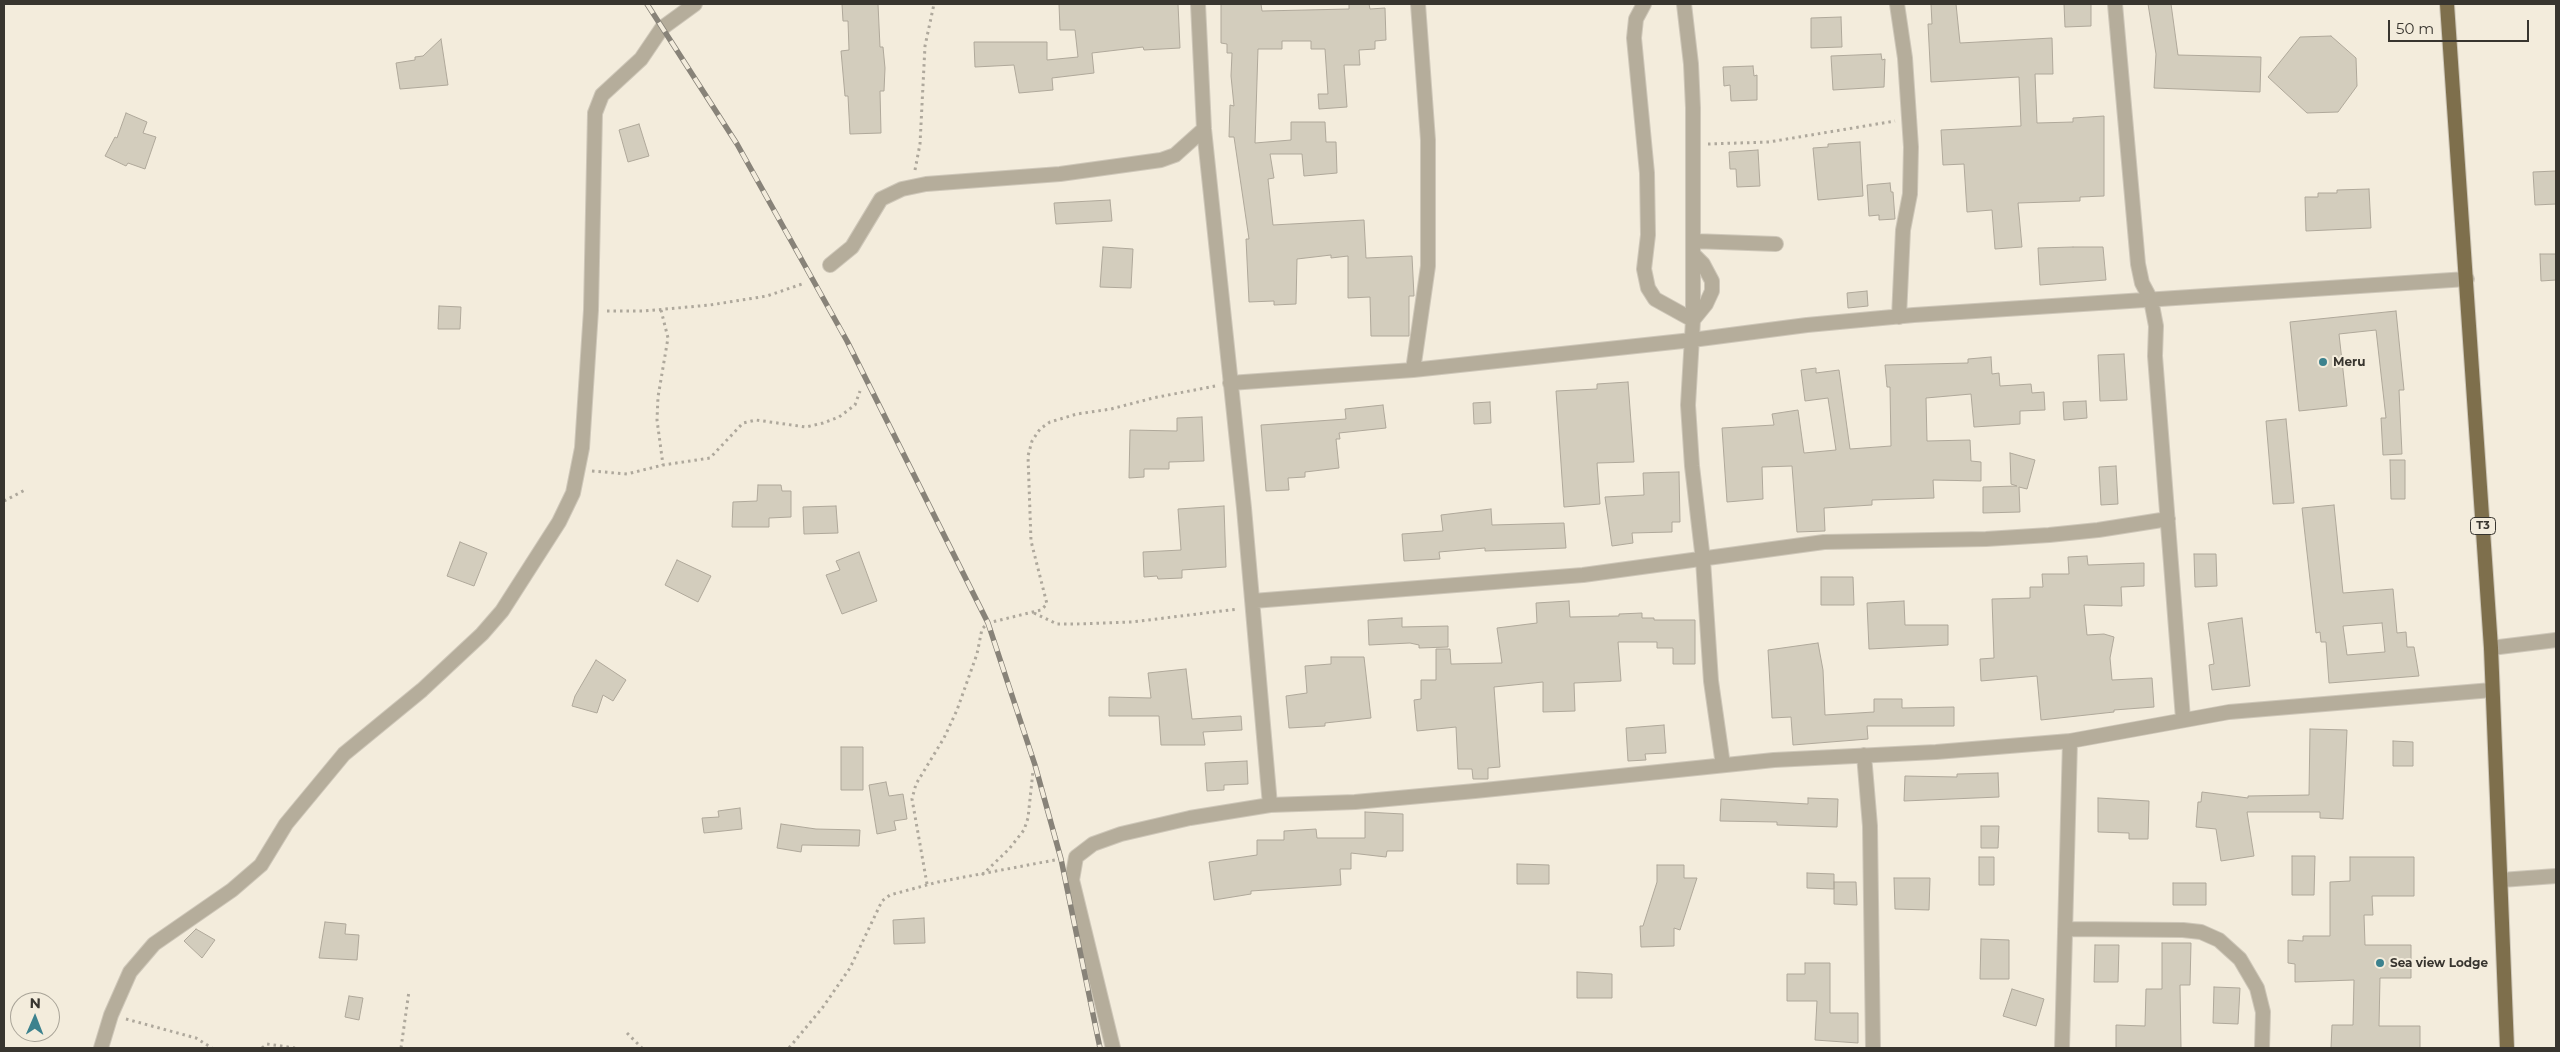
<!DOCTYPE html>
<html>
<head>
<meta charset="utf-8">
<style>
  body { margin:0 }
  #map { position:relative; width:2560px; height:1052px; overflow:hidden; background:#f3ecdc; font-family:Montserrat,sans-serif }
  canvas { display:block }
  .frame { position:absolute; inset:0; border:5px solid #38352f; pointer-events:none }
  .north { position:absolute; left:10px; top:992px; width:50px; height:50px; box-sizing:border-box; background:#f3ecdc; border:1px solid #a8a397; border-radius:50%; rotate:1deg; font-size:14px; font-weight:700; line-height:20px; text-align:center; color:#38352f }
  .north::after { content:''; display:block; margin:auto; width:18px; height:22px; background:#3c828e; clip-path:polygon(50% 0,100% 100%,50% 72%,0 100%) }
  .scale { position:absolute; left:2388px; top:20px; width:141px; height:22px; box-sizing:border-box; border:2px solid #38352f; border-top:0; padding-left:6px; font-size:15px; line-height:18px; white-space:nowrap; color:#38352f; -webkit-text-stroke:4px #f3ecdc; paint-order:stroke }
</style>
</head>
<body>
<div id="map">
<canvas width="2560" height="1052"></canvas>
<div class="frame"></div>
<div class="north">N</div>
<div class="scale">50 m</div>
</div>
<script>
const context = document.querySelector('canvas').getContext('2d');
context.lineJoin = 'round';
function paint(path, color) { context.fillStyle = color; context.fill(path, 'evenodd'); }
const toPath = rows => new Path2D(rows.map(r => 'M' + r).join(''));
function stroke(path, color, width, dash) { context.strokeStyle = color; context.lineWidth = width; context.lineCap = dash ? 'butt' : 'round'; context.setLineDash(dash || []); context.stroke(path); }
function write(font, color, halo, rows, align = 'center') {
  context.font = font + ' Montserrat,sans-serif'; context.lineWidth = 4; context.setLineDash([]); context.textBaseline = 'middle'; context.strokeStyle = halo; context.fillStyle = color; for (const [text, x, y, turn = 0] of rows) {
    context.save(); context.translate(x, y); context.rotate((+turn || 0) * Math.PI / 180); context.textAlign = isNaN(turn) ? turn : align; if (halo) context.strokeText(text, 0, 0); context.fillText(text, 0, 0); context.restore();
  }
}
const building = toPath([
  [842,4,878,4,880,47,883,47,885,68,884,91,880,91,881,133,850,134,848,96,845,96,841,51,849,50,848,21,843,21,842,4],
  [1059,4,1178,4,1180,48,1144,50,1143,47,1092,53,1094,73,1052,78,1053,90,1019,93,1014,65,975,67,974,42,1047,42,1047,60,1078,57,1075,30,1060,30,1059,4],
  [1221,4,1261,4,1262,11,1349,9,1349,4,1369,4,1370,9,1385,8,1386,40,1375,41,1375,49,1359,50,1360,65,1344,65,1347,107,1319,109,1318,94,1328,94,1325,49,1311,49,1311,41,1282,41,1282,49,1258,49,1255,143,1291,140,1291,122,1325,122,1326,142,1336,142,1337,173,1304,176,1302,154,1270,154,1274,178,1268,179,1273,225,1364,220,1366,258,1412,256,1414,296,1409,296,1409,336,1371,336,1370,297,1348,298,1348,256,1331,258,1331,255,1297,259,1296,304,1274,305,1274,301,1249,302,1246,239,1249,239,1234,137,1229,137,1230,105,1234,106,1231,76,1232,53,1227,53,1227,44,1221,43,1221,4],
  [1931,4,1956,4,1960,43,2052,38,2053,74,2035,74,2037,123,2073,122,2073,118,2104,116,2104,196,2080,197,2080,201,2018,203,2022,247,1995,249,1992,210,1967,212,1964,164,1943,165,1941,130,2021,126,2019,77,1931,82,1928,24,1932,24,1931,4],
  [2064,4,2091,4,2091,26,2065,27,2064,4],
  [2148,4,2171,4,2178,55,2261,57,2260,92,2154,88,2156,54,2148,4],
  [1841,17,1842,47,1811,48,1811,18,1841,17],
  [2331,36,2356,58,2357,86,2338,112,2307,113,2268,77,2300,37,2331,36],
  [441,39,448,85,400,89,396,63,415,60,415,57,423,56,441,39],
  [1881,54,1882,60,1885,59,1884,87,1833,90,1831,56,1881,54],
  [1753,66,1754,76,1757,75,1757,100,1731,101,1730,85,1724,86,1723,67,1753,66],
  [126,113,147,122,143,133,156,137,145,169,128,163,126,166,105,156,115,137,117,138,126,113],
  [639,124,649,156,628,162,619,130,639,124],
  [1860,142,1863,196,1818,200,1813,148,1828,147,1828,144,1860,142],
  [1758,150,1760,186,1737,187,1736,169,1730,169,1729,152,1758,150],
  [2556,171,2556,204,2535,205,2533,172,2556,171],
  [1890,183,1891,192,1893,192,1895,219,1879,220,1879,215,1869,216,1867,185,1890,183],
  [2369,189,2371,228,2306,231,2305,197,2318,197,2318,193,2337,193,2337,190,2369,189],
  [1110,200,1112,221,1056,224,1054,203,1110,200],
  [1103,247,1133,249,1131,288,1100,287,1103,247],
  [2073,247,2103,247,2106,280,2040,285,2038,248,2073,247],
  [2540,254,2556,254,2556,280,2541,281,2540,254],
  [1867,291,1868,306,1848,308,1847,293,1867,291],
  [439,306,461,307,460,329,438,329,439,306],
  [2396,311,2404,390,2399,390,2402,454,2383,455,2381,418,2386,418,2376,330,2339,334,2347,406,2299,411,2290,322,2396,311],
  [2124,354,2127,400,2100,401,2098,355,2124,354],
  [1991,357,1992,374,1999,373,2000,386,2031,384,2032,393,2044,392,2045,410,2020,411,2020,424,1974,427,1971,394,1926,398,1927,441,1970,440,1971,461,1981,462,1981,481,1933,480,1934,498,1872,500,1872,505,1824,508,1825,531,1797,532,1792,466,1762,467,1763,499,1727,502,1722,428,1774,425,1772,414,1798,410,1804,453,1836,450,1828,398,1805,401,1801,370,1816,368,1816,373,1839,370,1850,449,1891,446,1890,387,1887,387,1885,365,1968,363,1968,359,1991,357],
  [1628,382,1634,462,1597,463,1600,504,1564,507,1556,391,1597,389,1597,384,1628,382],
  [2086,401,2087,418,2064,420,2063,402,2086,401],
  [1490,402,1491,423,1474,424,1473,403,1490,402],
  [1383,405,1386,428,1339,433,1340,439,1336,439,1339,468,1305,472,1305,477,1288,478,1289,490,1266,491,1261,425,1346,419,1345,409,1383,405],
  [1202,417,1204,461,1169,462,1169,469,1144,469,1144,477,1129,478,1130,430,1177,431,1177,418,1202,417],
  [2286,419,2294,503,2273,504,2266,421,2286,419],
  [2010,453,2035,460,2027,489,2019,487,2020,512,1983,513,1983,487,2017,486,2011,484,2010,453],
  [2390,460,2405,460,2405,499,2391,499,2390,460],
  [2116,466,2118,504,2101,505,2099,467,2116,466],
  [1679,472,1680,522,1672,522,1672,532,1632,533,1633,543,1612,546,1605,497,1644,495,1643,473,1679,472],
  [758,485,781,485,782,491,791,491,791,517,769,518,769,527,732,527,733,502,757,501,758,485],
  [2334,505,2343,593,2393,589,2397,633,2406,632,2407,647,2414,647,2419,676,2329,683,2326,642,2321,642,2320,632,2316,633,2302,508,2334,505],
  [2382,623,2385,652,2347,655,2343,626,2382,623],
  [836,506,838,533,804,534,803,507,836,506],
  [1224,506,1226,567,1182,570,1182,578,1158,579,1157,576,1144,577,1143,552,1181,550,1178,509,1224,506],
  [1491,509,1492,525,1564,523,1566,548,1485,551,1485,548,1439,552,1440,559,1404,561,1402,534,1443,531,1441,515,1491,509],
  [460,542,487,553,474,586,447,576,460,542],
  [859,552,877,601,842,614,826,575,840,570,836,561,859,552],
  [2194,554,2216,554,2217,586,2195,587,2194,554],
  [2087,556,2088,565,2144,563,2144,586,2121,587,2122,606,2084,605,2087,635,2104,634,2114,637,2110,658,2112,680,2152,678,2154,707,2114,710,2114,712,2041,720,2037,676,1981,681,1980,659,1994,658,1992,599,2030,598,2030,587,2043,587,2042,574,2069,574,2068,557,2087,556],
  [677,560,711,576,698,602,665,585,677,560],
  [1821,577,1853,577,1854,605,1821,605,1821,577],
  [1569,601,1570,617,1619,616,1619,614,1642,613,1642,618,1654,618,1654,620,1695,620,1695,664,1673,664,1673,648,1657,648,1657,642,1618,642,1621,681,1574,683,1575,711,1543,712,1543,682,1494,687,1500,767,1488,768,1488,779,1473,779,1472,769,1458,769,1456,727,1417,731,1414,700,1421,699,1421,680,1436,680,1436,649,1450,649,1451,664,1502,663,1497,628,1537,623,1536,603,1569,601],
  [1904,601,1905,625,1948,625,1948,645,1869,649,1867,603,1904,601],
  [1402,618,1402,627,1448,626,1448,647,1419,648,1419,645,1410,643,1369,645,1368,620,1402,618],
  [2242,618,2250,686,2212,690,2209,665,2214,664,2208,623,2242,618],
  [1818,643,1823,670,1825,715,1874,712,1874,699,1902,699,1902,708,1954,707,1954,726,1867,726,1868,739,1793,745,1791,717,1772,718,1768,650,1818,643],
  [1331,657,1364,657,1371,718,1325,723,1325,726,1289,728,1286,696,1307,693,1305,666,1331,664,1331,657],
  [596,660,626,680,613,701,603,695,597,713,572,706,575,696,596,660],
  [1186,669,1192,719,1241,716,1242,730,1203,732,1205,745,1161,745,1159,716,1109,716,1109,697,1151,698,1148,673,1186,669],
  [1664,725,1666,753,1645,754,1646,760,1628,761,1626,728,1664,725],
  [2310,729,2347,730,2343,819,2320,818,2320,812,2247,812,2254,856,2221,861,2216,829,2196,827,2198,802,2201,802,2202,792,2248,798,2248,796,2309,795,2310,729],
  [2393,741,2413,742,2413,766,2393,766,2393,741],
  [841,747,863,747,863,790,841,790,841,747],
  [1247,761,1248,784,1224,785,1224,790,1207,791,1205,763,1247,761],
  [1998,773,1999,797,1904,801,1905,776,1957,777,1957,774,1998,773],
  [886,782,889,796,903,794,907,819,894,821,896,830,877,834,869,785,886,782],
  [1808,798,1838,799,1837,827,1777,825,1777,822,1720,821,1721,799,1808,804,1808,798],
  [2098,798,2149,801,2148,839,2129,839,2129,833,2098,832,2098,798],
  [740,808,742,829,704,833,702,818,719,817,718,811,740,808],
  [1365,812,1403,814,1403,851,1387,851,1386,857,1351,853,1351,869,1340,869,1341,885,1251,891,1251,894,1214,900,1209,862,1257,855,1257,840,1284,840,1284,831,1316,829,1317,838,1365,838,1365,812],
  [781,824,816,829,860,830,859,846,802,845,801,852,777,848,781,824],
  [1981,826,1999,826,1998,848,1981,848,1981,826],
  [2292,856,2315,856,2314,895,2292,895,2292,856],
  [1979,857,1994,857,1994,885,1979,885,1979,857],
  [2350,857,2414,857,2414,896,2372,896,2373,915,2364,915,2365,945,2411,945,2411,978,2380,978,2379,1026,2420,1026,2420,1048,2331,1048,2332,1025,2353,1025,2354,980,2295,982,2295,964,2288,963,2288,940,2303,941,2303,936,2330,936,2330,882,2350,881,2350,857],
  [1517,864,1549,865,1549,884,1517,884,1517,864],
  [1657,865,1684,865,1684,878,1697,878,1680,930,1674,928,1674,946,1641,947,1640,926,1643,926,1657,882,1657,865],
  [1807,873,1834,874,1834,889,1807,888,1807,873],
  [1894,878,1930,878,1929,910,1895,909,1894,878],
  [1834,882,1856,882,1857,905,1834,904,1834,882],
  [2173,883,2206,883,2206,905,2173,905,2173,883],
  [924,918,925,943,894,944,893,920,924,918],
  [325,922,346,924,345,934,359,935,357,960,319,958,325,922],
  [196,929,215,940,202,958,184,941,196,929],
  [1981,939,2009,940,2009,979,1980,979,1981,939],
  [2162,943,2191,943,2190,985,2180,985,2181,1048,2116,1048,2116,1025,2145,1026,2146,989,2162,989,2162,943],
  [2095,945,2119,945,2118,982,2094,982,2095,945],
  [1805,963,1830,963,1830,1013,1858,1013,1858,1043,1815,1040,1817,1001,1787,1001,1787,974,1805,974,1805,963],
  [1577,972,1612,974,1612,998,1577,998,1577,972],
  [2214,987,2240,988,2238,1024,2213,1023,2214,987],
  [2012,989,2044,999,2036,1026,2003,1016,2012,989],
  [349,996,363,998,359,1020,345,1017,349,996]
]);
paint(building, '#d3cdbd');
stroke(building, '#afa89a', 1);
const minor = toPath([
  [1198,4,1204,129,1244,508,1270,805],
  [1644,4,1636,19,1634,38,1647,173,1648,235,1644,269,1648,288,1655,299,1693,320,1706,304,1712,291,1712,281,1703,264,1693,254],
  [1684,4,1691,64,1693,108,1693,320,1688,405,1692,466,1703,560,1711,681,1723,765],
  [1897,4,1905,58,1911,147,1910,194,1903,230,1899,317],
  [2115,4,2138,264,2142,283,2151,300,2156,326,2155,356,2183,719],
  [1693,241,1776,244],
  [830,265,852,247,881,199,902,189,926,184,1060,174,1161,160,1175,155,1204,129],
  [1413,370,1428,266,1428,140,1418,4],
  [1230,383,1413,370,1692,340,1807,325,1914,315,2467,279],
  [1253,601,1583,575,1824,542,1986,539,2049,535,2098,530,2168,519],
  [2491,648,2556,640],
  [1864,755,1870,826,1873,1048],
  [2501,880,2556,876],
  [2065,929,2183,930,2201,932,2219,940,2240,959,2257,988,2263,1012,2262,1048],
  [101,1048,111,1015,130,972,154,944,232,890,261,865,286,824,344,754,422,690,482,634,502,611,559,522,573,493,582,448,591,310,595,113,602,95,641,59,662,28,695,4],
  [1113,1048,1072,880,1076,857,1093,844,1121,834,1190,818,1270,805,1355,802,1475,791,1774,760,1936,752,2070,741,2229,712,2492,690],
  [2062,1048,2070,741]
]);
const trunk = toPath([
  [2447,4,2491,648,2507,1048]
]);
stroke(minor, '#cec7b9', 16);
stroke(trunk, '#cec7b9', 16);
stroke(toPath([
  [1708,144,1769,142,1895,121],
  [915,170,920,144,925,46,934,4],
  [661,310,668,338,658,397,657,420,663,465],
  [607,311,644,311,710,305,767,296,805,283],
  [592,471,627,474,663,465,710,458,743,423,756,420,806,427,823,423,839,417,855,405,860,391],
  [4,501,25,490],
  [1034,613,1057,624,1076,624,1132,622,1238,609],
  [982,875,1009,849,1024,830,1028,818,1033,771],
  [927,884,912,799,916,784,944,738,957,710,977,654,982,629,988,623,1041,610,1047,604,1031,541,1028,456,1032,441,1040,429,1050,422,1077,414,1111,409,1153,398,1215,386],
  [126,1019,196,1038,212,1048],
  [627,1033,642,1048],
  [262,1048,267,1044,295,1048],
  [401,1048,409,991],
  [789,1048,823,1007,850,968,882,901,890,895,938,882,1060,859]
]), '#aea89c', 3, [2.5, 4]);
stroke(minor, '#b5ad9b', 14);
stroke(trunk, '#7e6f4c', 14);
const rail = toPath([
  [647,4,737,144,847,341,988,623,1035,765,1061,859,1100,1048]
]);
stroke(rail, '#888379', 5.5);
stroke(rail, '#f3ecdc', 4, [11]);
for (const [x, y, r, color] of [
  [2323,362,5,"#3c828e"],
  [2380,963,5,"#3c828e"]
]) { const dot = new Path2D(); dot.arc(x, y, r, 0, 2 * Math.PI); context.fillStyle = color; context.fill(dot); stroke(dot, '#f3ecdc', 2); }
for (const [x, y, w] of [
  [2483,526,25]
]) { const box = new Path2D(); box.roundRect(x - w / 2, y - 8.5, w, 17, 4); context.fillStyle = '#f3ecdc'; context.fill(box); stroke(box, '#38352f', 1); }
write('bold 11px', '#38352f', null, [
  ["T3",2483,526]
]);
write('bold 12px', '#38352f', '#f3ecdc', [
  ["Meru",2333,362],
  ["Sea view Lodge",2390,963]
], 'left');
</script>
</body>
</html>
